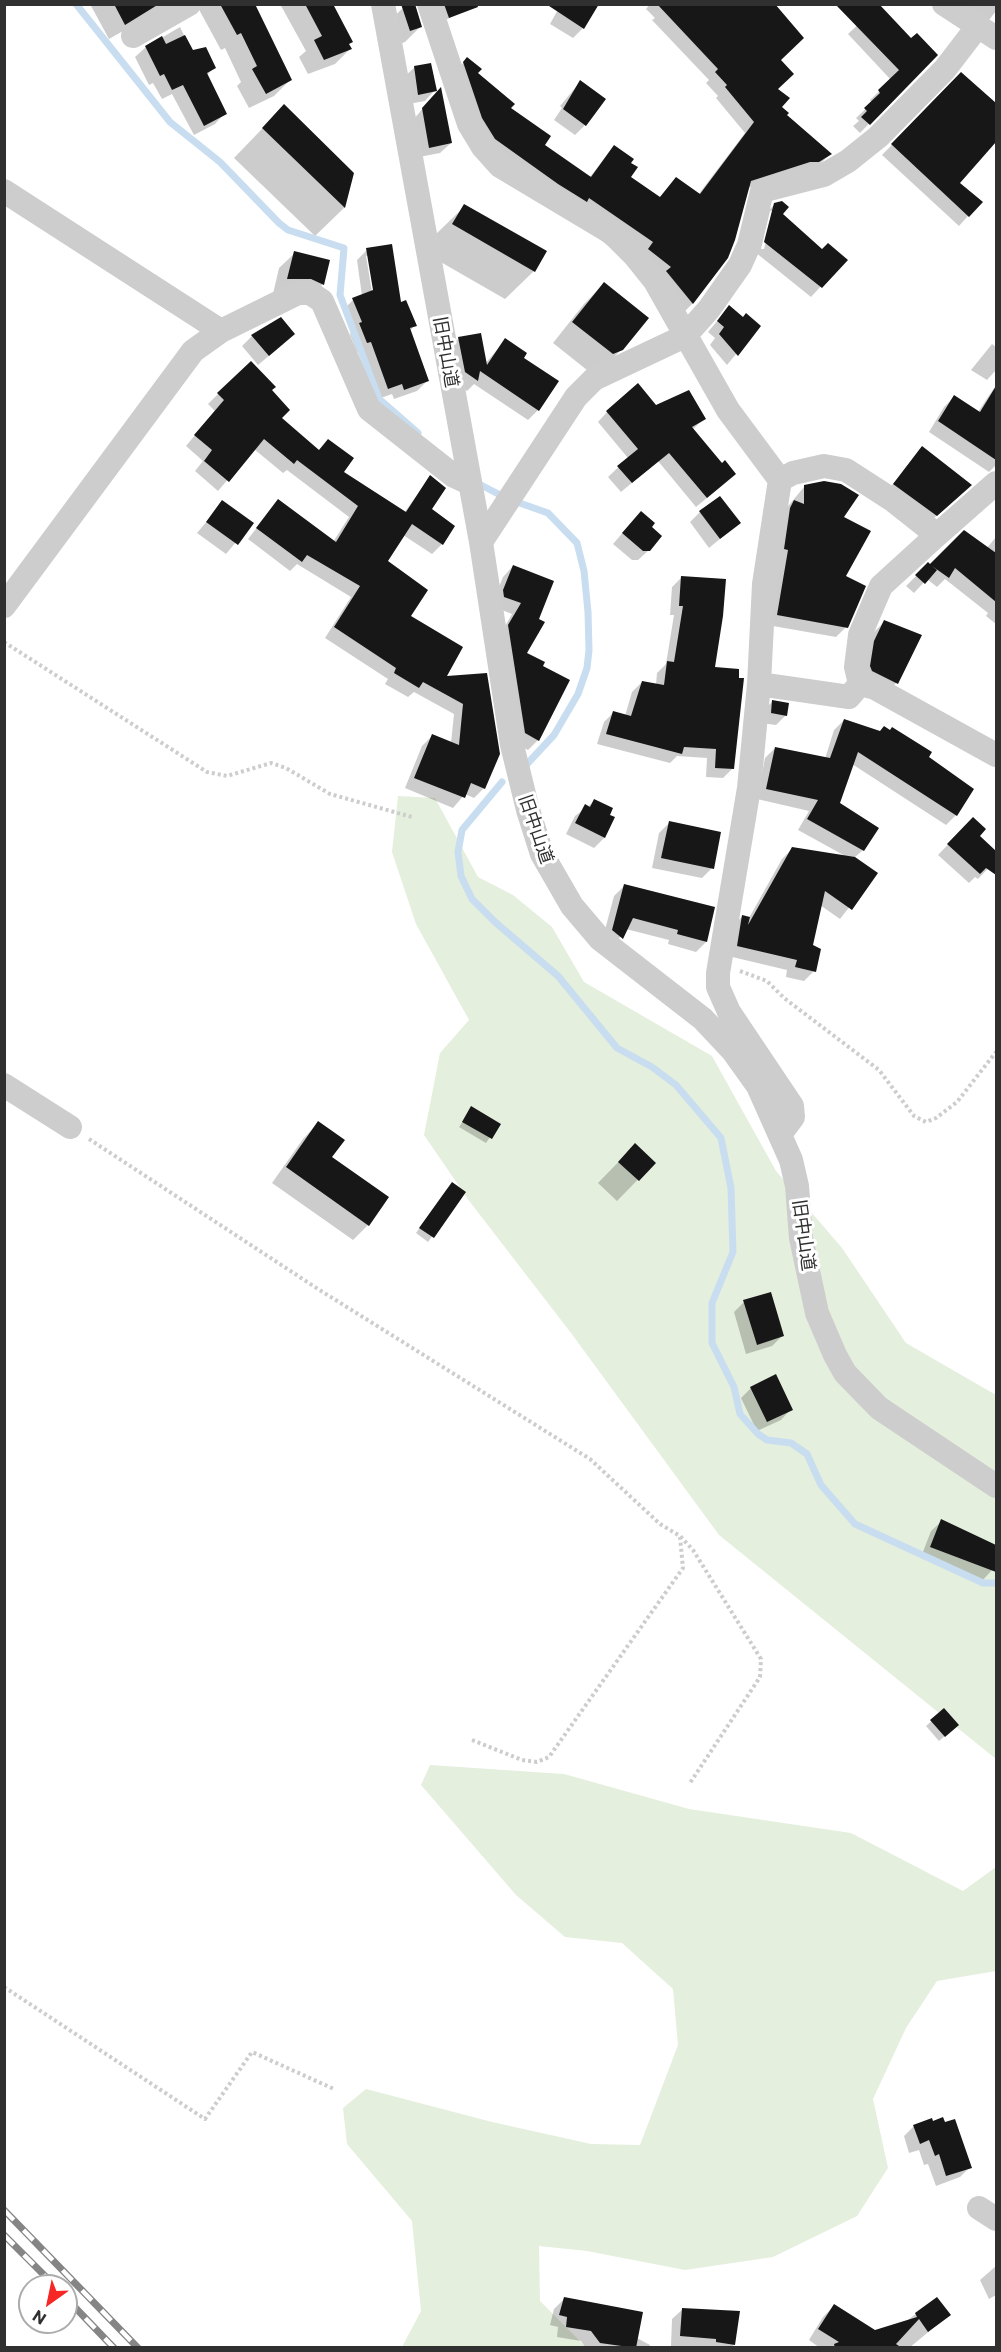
<!DOCTYPE html>
<html>
<head>
<meta charset="utf-8">
<style>
  body { margin:0 }
  #map { position:relative; width:1001px; height:2352px; overflow:hidden; background:#fff; font-family:Commissioner,sans-serif }
  canvas { display:block }
  .frame { position:absolute; inset:0; border:6px solid #303030; pointer-events:none }
  .north { position:absolute; left:18px; top:2274px; width:60px; height:60px; box-sizing:border-box; background:#fff; border:2px solid #acacac; border-radius:50%; rotate:213deg; font-size:16px; font-weight:700; line-height:24px; text-align:center; color:#303030 }
  .north::after { content:''; display:block; margin:auto; width:21px; height:27px; background:#f62724; clip-path:polygon(50% 0,100% 100%,50% 72%,0 100%) }
</style>
</head>
<body>
<div id="map">
<canvas width="1001" height="2352"></canvas>
<div class="frame"></div>
<div class="north">N</div>
</div>
<script>
const context = document.querySelector('canvas').getContext('2d');
context.lineJoin = 'round';
function paint(path, color) { context.fillStyle = color; context.fill(path, 'evenodd'); }
const toPath = rows => new Path2D(rows.map(r => 'M' + r).join(''));
function stroke(path, color, width, dash) { context.strokeStyle = color; context.lineWidth = width; context.lineCap = dash ? 'butt' : 'round'; context.setLineDash(dash || []); context.stroke(path); }
function write(font, color, halo, rows, align = 'center') {
  context.font = font + ' Commissioner,"Noto Sans JP",sans-serif'; context.lineWidth = 6; context.setLineDash([]); context.textBaseline = 'middle'; context.strokeStyle = halo; context.fillStyle = color; for (const [text, x, y, turn = 0] of rows) {
    context.save(); context.translate(x, y); context.rotate((+turn || 0) * Math.PI / 180); context.textAlign = isNaN(turn) ? turn : align; if (halo) context.strokeText(text, 0, 0); context.fillText(text, 0, 0); context.restore();
  }
}
paint(toPath([
  [398,796,435,798,478,877,513,895,552,927,584,982,712,1056,776,1171,842,1248,906,1343,996,1395,996,1759,719,1535,571,1333,470,1202,424,1135,440,1053,469,1020,416,924,392,852],
  [430,1765,564,1774,689,1809,851,1833,963,1891,996,1867,996,1971,937,1981,906,2028,873,2099,888,2168,857,2216,773,2257,685,2270,587,2251,539,2246,540,2301,586,2347,402,2347,421,2311,412,2221,347,2144,343,2108,366,2089,492,2122,591,2144,640,2145,678,2045,673,1989,622,1943,565,1937,516,1895,421,1785]
]), '#e5efdd');
paint(toPath([
  [90,4,188,4,165,7,109,39],
  [196,4,253,4,290,80,274,96,249,108,237,86,241,82,225,48,221,50],
  [280,4,331,4,350,49,335,64,308,74,299,57,306,51],
  [437,4,459,4,461,12,444,21],
  [561,4,583,28,573,38,550,24],
  [650,4,704,4,779,60,777,89,780,107,785,115,830,154,820,164,748,188,694,302,684,312,656,283,484,149,454,73,467,59,476,73,543,146,589,178,614,147,629,163,629,177,659,198,676,179,698,195,745,133,716,98,718,96,706,83,709,80,652,20,655,18,646,9],
  [945,4,996,4,996,11,982,29],
  [878,6,911,40,936,55,860,133,853,126,859,121,856,118,872,103,870,100,891,80,848,34],
  [403,8,420,27,405,42,394,46,387,23],
  [180,27,192,52,214,68,206,76,225,113,215,124,194,135,172,94,162,99,153,83,149,85,135,57,146,47],
  [415,67,435,90,425,101,408,104,404,77],
  [961,74,996,105,996,140,957,183,968,216,959,226,882,155],
  [580,82,585,125,575,135,554,120,562,108,560,106],
  [431,99,451,143,440,153,419,157,413,120],
  [284,106,352,173,344,208,315,236,234,158],
  [775,204,781,214,822,251,845,260,811,297,755,252,764,215],
  [770,211,773,211,764,249,761,249],
  [465,206,534,271,505,299,425,253,436,234],
  [367,250,415,325,410,331,427,381,417,391,394,399,392,394,378,399,361,352,357,352,350,334,352,332,343,310,353,300,362,296,357,260],
  [366,256,369,256,376,297,373,298],
  [295,253,329,262,323,284,307,300,273,294,279,268],
  [604,284,622,349,601,370,592,374,553,343,584,304],
  [729,307,742,319,759,326,727,365,710,345,715,338,708,332],
  [252,336,283,344,258,365,242,346],
  [459,338,485,364,505,340,522,358,538,410,528,420,474,384,467,391,455,383,449,349],
  [992,344,996,347,996,370,987,380,971,370],
  [996,385,996,465,989,472,929,432,944,407,954,397,978,412],
  [270,390,280,418,318,451,328,441,341,472,404,513,430,477,430,510,442,544,432,554,403,535,386,561,409,617,444,677,485,675,484,788,474,798,465,794,453,808,405,788,422,746,432,736,451,743,454,714,414,692,408,697,385,684,388,679,325,638,351,597,297,564,290,571,248,539,278,501,333,542,349,517,287,470,283,473,254,449,218,491,195,471,203,461,186,446,215,411,208,404,218,394],
  [655,406,704,419,692,430,725,483,696,507,658,461,621,492,608,477,628,458,598,422,607,412],
  [922,448,960,495,925,526,884,495],
  [804,487,842,517,846,627,836,637,767,625,784,511],
  [223,502,252,523,226,554,197,533],
  [700,512,739,523,709,548,690,522],
  [631,523,650,527,649,550,638,560,632,560,613,544],
  [996,537,996,624,986,616,988,613,945,579,937,587,927,579,914,593,906,586,928,564,930,566,987,548],
  [513,566,538,619,525,654,538,740,528,750,515,743,499,637,512,614,494,607,493,602,503,577],
  [682,577,713,669,733,768,723,778,706,777,707,758,677,756,670,763,597,744,604,722,614,712,625,716,632,692,642,682,656,685,657,673,666,664,674,615,670,615,672,587],
  [885,621,920,636,896,683,886,694,862,682,864,652,874,632],
  [772,702,786,715,776,725,761,723,762,712],
  [844,720,927,757,956,815,946,825,852,764,838,803,863,850,854,858,875,874,840,919,820,905,811,946,814,971,804,981,786,977,787,970,728,956,732,926,743,916,749,918,782,859,793,848,847,857,798,830,809,811,757,799,765,758,775,748,825,759,834,730],
  [595,801,613,818,604,838,594,848,566,834,575,816],
  [669,823,712,868,702,878,652,868,659,833],
  [963,829,978,836,996,853,996,860,978,879,975,877,969,883,938,855],
  [624,886,706,942,696,952,668,944,669,940,626,929,612,948,602,941,614,896],
  [472,1108,499,1124,486,1143,459,1127],
  [318,1123,330,1157,368,1225,353,1240,272,1183,303,1139],
  [635,1145,654,1163,617,1201,598,1183],
  [447,1189,464,1192,428,1242,416,1233],
  [744,1302,782,1336,772,1346,746,1354,734,1312],
  [751,1388,791,1409,781,1420,757,1431,741,1398],
  [942,1521,996,1546,996,1560,992,1570,982,1581,921,1557,931,1531],
  [944,1710,952,1730,939,1741,926,1726],
  [914,2126,970,2167,960,2177,936,2186,928,2164,924,2165,919,2150,909,2153,904,2136],
  [996,2266,996,2295,989,2299,980,2280],
  [564,2299,650,2345,649,2348,586,2348,581,2341,557,2337,558,2327,550,2325,554,2309],
  [936,2299,949,2315,909,2348,820,2348,809,2340,823,2317,834,2306,875,2332,905,2322],
  [683,2309,734,2345,731,2348,671,2346,672,2319]
]), '#0003');
stroke(toPath([
  [76,4,170,122,220,162,279,223,288,230,344,248,340,295,379,399,418,433],
  [481,485,504,497],
  [514,501,548,513,577,543,584,571,588,612,589,650,587,668,578,694,554,735,527,764],
  [502,782,462,830,458,852,461,876,472,899,495,922,558,976,617,1048,652,1067,676,1085,721,1138,731,1188,733,1252,712,1303,712,1343,734,1387,740,1414,758,1434,767,1440,791,1443,807,1454,821,1485,855,1524,983,1583,996,1583]
]), '#c8ddf0', 7);
paint(toPath([
  [114,4,159,4,125,25],
  [220,4,255,4,292,80,266,94,252,69,257,66,241,33,237,35],
  [305,4,333,4,353,42,349,44,352,49,324,60,314,40,322,36],
  [401,4,415,4,422,27,410,31],
  [444,4,477,4,478,7,449,18],
  [546,4,599,4,584,29],
  [657,4,775,4,804,38,781,60,794,74,778,89,790,98,782,107,789,113,787,115,832,154,819,162,810,162,751,181,735,240,728,258,693,304,666,271,671,267,648,249,653,242,589,198,587,202,558,184,495,139,482,118,463,62,467,57,482,69,478,73,515,104,511,108,551,136,545,145,591,177,614,145,634,159,631,163,638,167,631,177,660,197,676,177,700,194,754,122,725,87,727,85,715,72,718,69],
  [835,4,879,4,911,38,917,33,938,55,870,125,861,117,867,111,864,108,880,93,878,90,899,70],
  [185,35,193,50,206,47,216,68,207,73,227,114,204,126,183,85,172,90,164,74,160,76,145,46,162,36,166,44],
  [431,63,437,91,418,95,414,66],
  [961,72,996,103,996,142,960,183,983,202,969,217,891,144],
  [580,80,606,99,586,126,563,109],
  [441,87,452,143,429,148,422,108],
  [284,104,354,173,345,208,262,128],
  [782,201,789,207,783,214,822,249,828,243,848,260,822,288,764,242,774,203],
  [464,204,547,251,535,272,452,224],
  [392,244,401,302,406,300,417,326,410,328,429,381,404,390,402,384,388,389,371,342,367,343,359,323,362,322,352,298,373,290,366,248],
  [294,251,330,260,324,285,311,279,287,279],
  [604,282,649,318,623,350,613,354,572,322],
  [729,305,743,317,746,313,761,326,738,356,719,334,724,327,717,321],
  [281,317,295,334,269,356,251,335],
  [481,333,487,365,505,338,527,353,524,358,559,381,539,411,480,371,478,381,465,372,458,337],
  [251,361,276,387,272,390,290,410,282,418,319,450,328,439,354,458,344,472,406,512,430,475,446,488,432,509,455,526,443,545,412,524,388,561,428,590,411,616,463,647,447,676,487,673,500,754,485,789,471,783,465,798,414,778,432,734,459,745,463,704,423,682,419,688,394,673,396,668,334,627,360,586,307,555,302,562,256,528,278,499,336,542,358,506,297,460,294,464,264,439,229,482,204,461,212,450,194,435,224,400,217,393],
  [638,383,656,405,689,390,706,419,692,427,722,463,725,460,736,474,707,498,669,453,632,483,617,466,638,449,606,411],
  [996,386,996,460,938,421,954,395,980,412],
  [922,446,972,485,937,516,893,484],
  [824,481,841,484,859,495,844,517,871,531,846,576,866,586,848,628,777,615,788,550,784,549,790,508,794,500,804,504,804,485],
  [720,496,741,523,720,539,699,511],
  [222,500,254,523,238,545,206,522],
  [641,511,655,523,652,527,662,536,650,551,643,551,622,533],
  [964,530,996,553,996,602,955,568,949,578,932,566,937,570,925,584,915,575,928,562,930,564],
  [513,565,554,581,539,619,545,622,527,653,545,662,543,666,570,680,539,741,525,733,508,625,521,603,504,597,503,590],
  [681,576,726,579,723,616,715,667,739,669,739,678,744,678,734,769,715,768,716,749,684,747,682,754,606,734,613,711,631,716,642,681,664,685,667,661,674,662,683,606,679,606],
  [884,620,922,635,898,684,872,671,870,666,874,641],
  [772,700,789,703,787,716,771,713],
  [844,719,880,731,884,726,890,730,892,727,932,752,929,757,974,789,957,816,858,752,840,803,879,828,864,851,807,819,818,800,766,789,775,747,830,758],
  [594,799,613,808,610,815,615,817,605,838,575,823,585,804,590,807],
  [973,817,986,829,980,836,996,851,996,875,986,868,980,874,947,844],
  [669,821,721,832,714,869,661,858],
  [792,847,855,857,878,873,852,910,825,891,813,945,821,949,816,972,795,967,797,960,737,946,742,915,750,917,748,925],
  [624,884,715,907,707,942,677,934,678,930,633,918,623,939,612,930],
  [471,1106,501,1124,492,1139,462,1122],
  [318,1121,345,1140,332,1157,389,1197,369,1226,286,1167],
  [635,1143,656,1163,639,1181,618,1162],
  [452,1182,466,1192,434,1238,419,1228],
  [771,1292,784,1336,757,1345,743,1300],
  [776,1374,793,1410,767,1422,750,1387],
  [941,1519,996,1545,996,1572,930,1547],
  [944,1708,959,1725,945,1737,930,1720],
  [943,2117,945,2122,955,2119,972,2168,946,2176,939,2154,935,2156,929,2140,920,2144,913,2125,932,2118,933,2121],
  [564,2297,643,2312,636,2348,600,2343,591,2331,566,2327,567,2317,559,2315],
  [937,2297,951,2315,928,2332,919,2319,896,2344,902,2348,835,2348,834,2344,839,2342,818,2329,834,2304,875,2330,917,2317,915,2313],
  [682,2308,740,2311,735,2345,716,2342,716,2339,680,2336]
]), '#171717');
stroke(toPath([
  [4,642,207,772,227,776,271,763,286,768,330,794,412,817],
  [740,971,767,981,784,998,879,1070,914,1116,926,1122,936,1118,957,1102,996,1052],
  [89,1139,318,1289,590,1459,660,1524,680,1536,693,1550,761,1659,760,1677,690,1783],
  [472,1740,522,1760,537,1762,549,1757,683,1568,680,1537],
  [4,1987,205,2119,252,2052,334,2089]
]), '#cdcdcd', 4, [3, 3]);
stroke(toPath([
  [383,4,481,542,512,745,528,810,542,854,572,906,600,939,703,1019,733,1051,758,1086,791,1160,797,1186,801,1238,817,1313,835,1355,845,1373,879,1408,996,1486],
  [429,4,469,124,483,147,500,166,612,233,635,256,655,281,728,410,780,480,764,584,759,684,749,788,718,973,718,987,729,1012,792,1106,793,1117,781,1133],
  [944,4,996,38],
  [133,36,189,4],
  [4,191,221,331],
  [780,480,793,473,824,466,846,470,894,501,937,535,996,483],
  [481,542,576,397,594,379,685,336,709,309,740,265,749,245,762,191,824,175,848,161,878,137,945,69,978,26],
  [4,606,193,351,221,331,298,293,310,293,322,301,369,409,454,476,469,483],
  [759,684,849,697,860,684,875,688,996,755],
  [860,684,856,667,860,635,881,586,937,535],
  [4,1085,70,1127],
  [979,2208,996,2219]
]), '#cdcdcd', 24);
const rail = toPath([
  [4,2210,138,2348],
  [4,2235,55,2286],
  [66,2298,114,2348]
]);
stroke(rail, '#858585', 7);
stroke(rail, '#fff', 4.5, [14]);
write('18px', '#303030', '#fff', [
  ["旧中山道",446,352,80],
  ["旧中山道",536,829,71],
  ["旧中山道",804,1235,82]
]);
</script>
</body>
</html>
